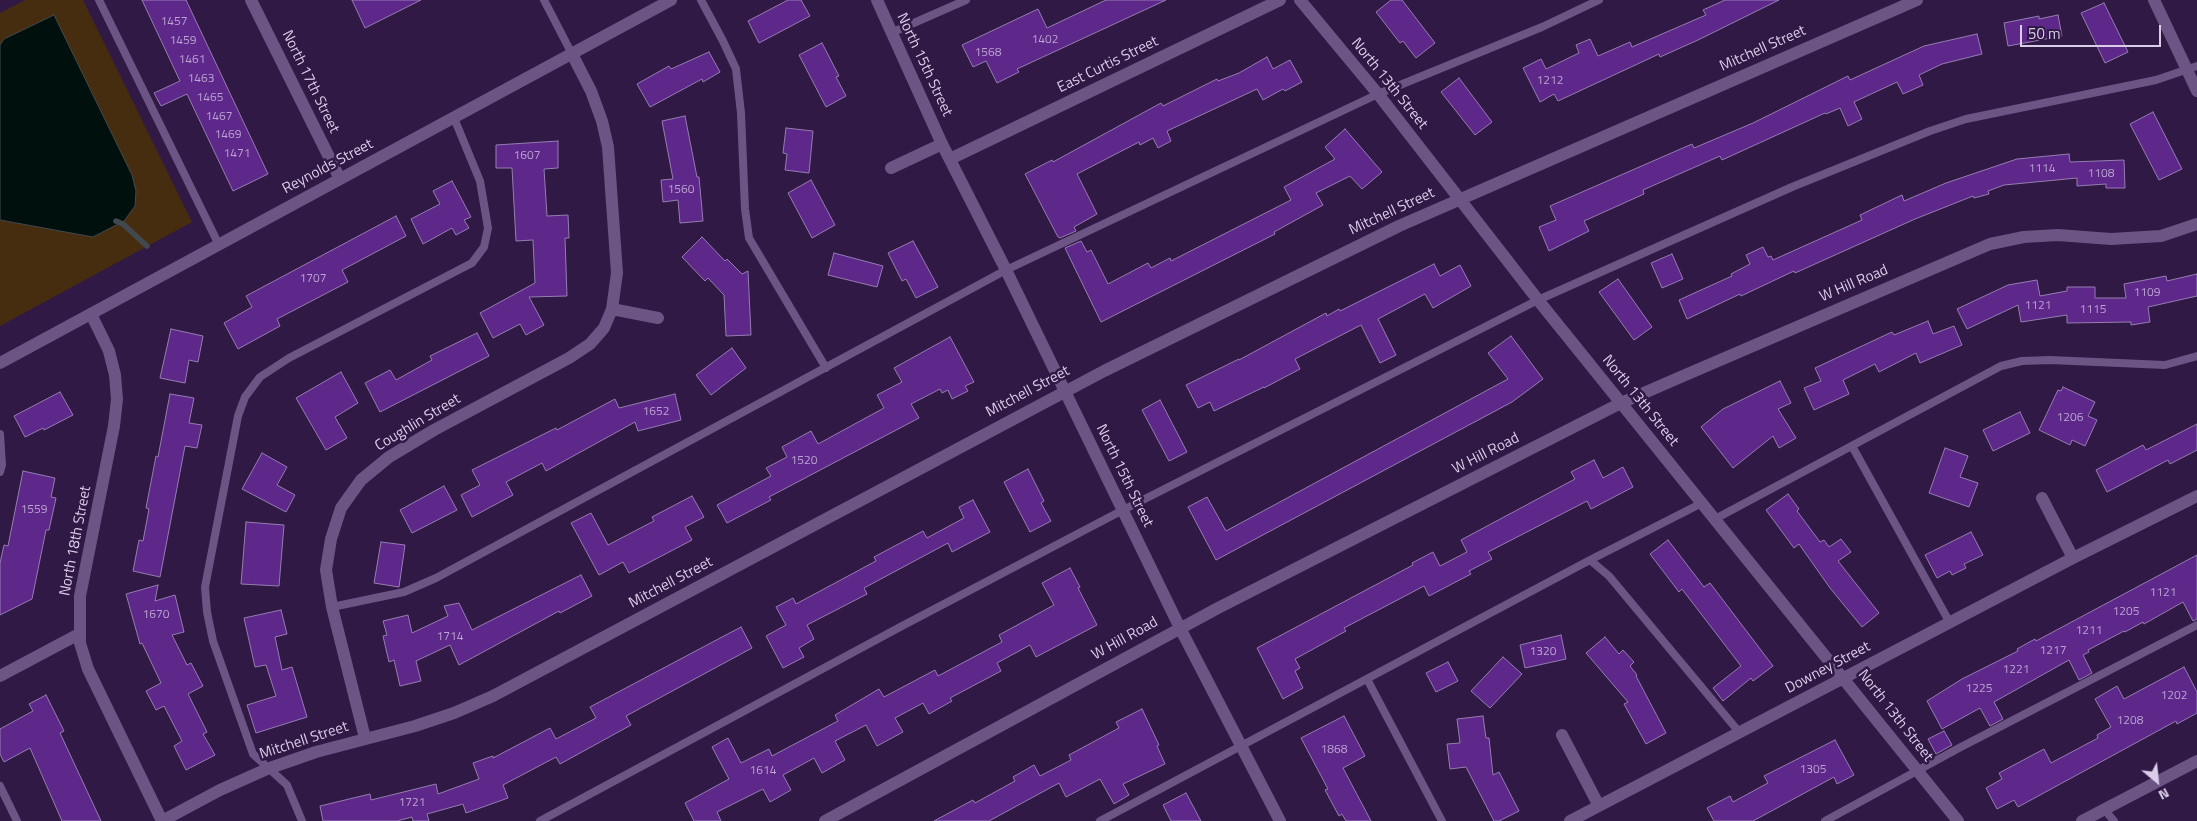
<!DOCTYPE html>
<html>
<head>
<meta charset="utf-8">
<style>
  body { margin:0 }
  #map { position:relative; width:2197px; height:821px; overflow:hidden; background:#301945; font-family:"Titillium Web",sans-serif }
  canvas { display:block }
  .north { position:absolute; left:2132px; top:756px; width:50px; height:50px; -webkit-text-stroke:4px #301945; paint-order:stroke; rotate:152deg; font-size:14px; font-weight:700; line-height:20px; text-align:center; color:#dacde9 }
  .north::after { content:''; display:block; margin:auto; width:18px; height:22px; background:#dacde9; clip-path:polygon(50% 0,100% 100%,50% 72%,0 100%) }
  .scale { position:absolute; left:2020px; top:25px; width:141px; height:22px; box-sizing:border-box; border:2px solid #dacde9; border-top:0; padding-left:6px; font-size:15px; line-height:18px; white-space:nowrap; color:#dacde9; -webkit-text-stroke:4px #301945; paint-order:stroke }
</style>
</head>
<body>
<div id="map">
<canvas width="2197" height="821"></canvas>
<div class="north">N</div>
<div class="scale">50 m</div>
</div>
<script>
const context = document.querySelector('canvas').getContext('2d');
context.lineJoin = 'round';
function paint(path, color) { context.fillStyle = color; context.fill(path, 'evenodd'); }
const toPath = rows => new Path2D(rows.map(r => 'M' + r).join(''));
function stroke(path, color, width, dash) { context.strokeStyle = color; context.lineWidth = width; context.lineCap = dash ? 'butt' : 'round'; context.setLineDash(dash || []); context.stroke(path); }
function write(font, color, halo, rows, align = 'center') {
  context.font = font + ' "Titillium Web",sans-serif'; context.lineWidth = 5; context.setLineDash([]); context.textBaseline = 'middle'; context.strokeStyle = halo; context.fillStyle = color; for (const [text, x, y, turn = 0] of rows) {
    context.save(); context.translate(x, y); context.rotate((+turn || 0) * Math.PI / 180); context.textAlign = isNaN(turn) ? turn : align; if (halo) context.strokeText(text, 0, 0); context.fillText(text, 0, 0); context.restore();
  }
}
paint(toPath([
  [25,0,83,0,192,222,0,326,0,13]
]), '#472d10');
const water = toPath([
  [54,15,132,175,136,191,135,206,124,221,93,237,0,220,0,45,4,39,54,15]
]);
paint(water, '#00100d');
stroke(water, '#41494f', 1);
stroke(toPath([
  [116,221,123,224,147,246]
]), '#41494f', 5.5);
const building = toPath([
  [142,0,186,0,268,174,233,191,187,94,161,106,154,93,180,81,142,0],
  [352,0,421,0,365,28,352,0],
  [788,0,801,0,810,16,759,43,748,21,788,0],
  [1106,0,1166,0,1017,69,1019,72,997,83,986,61,973,67,962,45,1038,9,1047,28,1106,0],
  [1391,0,1402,0,1435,43,1416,58,1403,41,1400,43,1376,12,1391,0],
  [1725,0,1779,0,1698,40,1660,57,1659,54,1558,101,1554,94,1540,102,1523,68,1541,59,1546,69,1579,53,1576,45,1590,39,1598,56,1630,42,1632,47,1706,15,1703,10,1725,0],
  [2104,3,2128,52,2105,63,2081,13,2104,3],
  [2058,15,2062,36,2008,46,2004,23,2039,16,2039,19,2058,15],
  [1977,34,1982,54,1942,64,1919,75,1923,85,1903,94,1897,82,1854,102,1862,119,1848,126,1840,108,1826,114,1825,113,1722,160,1720,156,1643,190,1644,194,1584,221,1589,231,1549,251,1539,227,1556,220,1550,206,1692,144,1694,148,1753,123,1848,76,1850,80,1924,46,1977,34],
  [822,43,839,76,836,77,846,96,826,107,799,55,822,43],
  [709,52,720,72,703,82,702,79,650,107,637,84,669,66,671,69,709,52],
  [1267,57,1273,69,1290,60,1302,82,1285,91,1283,89,1263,100,1257,89,1167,131,1171,141,1158,148,1153,138,1140,145,1139,142,1077,174,1097,214,1074,227,1076,231,1060,238,1058,237,1025,174,1052,160,1053,162,1161,103,1163,106,1217,79,1218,81,1239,73,1267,57],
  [1459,78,1492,122,1475,135,1441,92,1459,78],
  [2153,112,2182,169,2159,180,2130,124,2153,112],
  [685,116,697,177,699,177,703,221,680,223,678,200,663,202,661,180,673,179,662,121,685,116],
  [786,128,813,131,809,173,785,170,787,154,783,153,786,128],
  [1345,129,1382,172,1362,189,1350,176,1316,193,1323,205,1274,232,1275,234,1101,322,1065,248,1081,241,1087,252,1091,250,1108,284,1148,263,1151,268,1170,258,1171,261,1291,200,1284,187,1335,159,1325,147,1345,129],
  [558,141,558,168,544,169,547,216,568,215,569,238,565,238,567,296,529,297,544,325,526,335,520,324,493,338,480,313,535,283,533,240,516,241,512,168,496,168,496,145,558,141],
  [2069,154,2070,162,2124,160,2125,188,2106,188,2106,184,2077,186,2077,178,2004,185,1988,191,1989,194,1974,198,1973,196,1915,219,1795,273,1794,271,1741,296,1740,294,1687,319,1679,300,1732,276,1731,274,1750,264,1746,255,1763,247,1768,257,1771,256,1773,260,1862,220,1860,215,1902,195,1904,201,1946,183,2017,159,2069,154],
  [811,180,835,225,812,238,788,193,811,180],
  [452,181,471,217,464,220,469,228,456,235,452,228,423,244,411,219,440,204,433,191,452,181],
  [396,216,406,236,342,270,348,282,277,319,280,326,238,349,224,323,252,307,246,296,396,216],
  [702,237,725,261,727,259,742,274,748,271,751,335,726,336,724,295,708,278,705,281,682,257,702,237],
  [913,241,938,287,916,298,906,279,902,281,888,253,913,241],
  [834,253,883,266,877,287,828,275,834,253],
  [1672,254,1683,279,1662,288,1651,263,1672,254],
  [1434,264,1440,276,1460,265,1471,286,1433,308,1425,294,1378,319,1396,355,1380,363,1361,325,1295,359,1300,369,1264,388,1264,387,1214,411,1210,402,1198,408,1186,385,1239,359,1239,360,1326,313,1327,316,1339,309,1340,311,1434,264],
  [2197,274,2197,296,2148,307,2150,322,2131,325,2131,322,2067,323,2067,315,2021,322,2018,305,1967,329,1957,309,2008,285,2037,280,2040,296,2067,291,2067,287,2095,287,2095,298,2126,298,2124,284,2166,276,2167,281,2197,274],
  [1618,279,1652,327,1634,340,1599,292,1618,279],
  [1928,321,1933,334,1954,326,1962,345,1920,363,1916,353,1879,372,1875,364,1843,380,1849,394,1814,410,1804,388,1821,381,1815,368,1892,332,1894,335,1928,321],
  [171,329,203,336,198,362,189,360,185,383,160,378,171,329],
  [477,333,489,356,380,412,365,383,390,370,396,380,432,360,430,356,477,333],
  [1511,336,1543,379,1512,402,1216,560,1188,507,1207,497,1226,531,1508,379,1488,353,1511,336],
  [950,337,974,382,965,386,968,391,952,399,948,390,942,393,940,389,911,404,919,418,769,497,771,500,727,523,717,505,771,476,766,468,787,457,782,447,811,431,818,444,884,408,877,395,902,382,894,368,950,337],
  [732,348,746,368,711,395,696,375,732,348],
  [341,372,358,403,335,417,347,438,326,450,296,398,341,372],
  [1780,381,1791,403,1778,409,1796,438,1779,448,1773,436,1733,468,1701,427,1723,409,1780,381],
  [2063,387,2095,402,2088,416,2097,420,2085,446,2072,440,2070,445,2039,430,2058,390,2061,391,2063,387],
  [60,392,73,415,44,430,43,428,25,437,14,416,60,392],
  [170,394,194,398,189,423,202,425,197,448,185,446,160,577,133,571,139,540,143,541,149,509,146,508,156,456,158,457,170,394],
  [675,394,681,420,638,431,635,422,546,471,542,463,506,482,513,495,472,517,461,495,480,485,472,470,556,428,557,430,615,399,619,408,675,394],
  [1160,400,1187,452,1169,461,1142,410,1160,400],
  [2020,412,2030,433,1993,451,1983,430,2020,412],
  [2197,424,2197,450,2170,464,2168,460,2107,492,2096,470,2143,445,2146,450,2197,424],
  [1945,448,1968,456,1960,477,1978,483,1969,507,1929,493,1945,448],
  [262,453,287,467,277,485,295,495,286,512,242,489,262,453],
  [1594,460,1603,478,1623,467,1633,487,1591,509,1587,501,1488,552,1492,559,1469,571,1471,574,1429,596,1424,586,1344,628,1346,631,1295,659,1300,668,1295,671,1303,688,1283,699,1257,648,1413,565,1412,563,1433,552,1440,566,1467,552,1461,540,1575,479,1571,472,1594,460],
  [1028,469,1044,501,1041,503,1051,521,1030,532,1004,482,1028,469],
  [23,471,55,478,51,497,56,498,49,530,46,530,32,599,0,615,0,563,4,545,8,546,23,471],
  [444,486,457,510,412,533,400,510,444,486],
  [1788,494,1799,509,1797,511,1820,542,1824,540,1829,547,1841,539,1851,552,1838,561,1879,613,1862,627,1830,588,1799,544,1794,548,1766,510,1788,494],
  [692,496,704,517,685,527,692,540,629,573,623,562,599,575,571,523,591,513,608,545,654,521,652,517,692,496],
  [973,500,990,532,952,552,948,543,864,588,867,594,807,625,814,639,799,648,804,657,783,668,766,636,786,625,776,607,793,598,796,604,876,561,874,557,923,531,927,538,964,518,959,507,973,500],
  [246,522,284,525,279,586,241,584,246,522],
  [1971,532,1983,555,1964,564,1966,568,1952,575,1950,571,1937,578,1925,555,1971,532],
  [1668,540,1704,587,1710,583,1773,666,1753,681,1751,678,1723,701,1713,688,1741,666,1682,589,1679,592,1650,554,1668,540],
  [381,542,405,545,399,587,374,583,381,542],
  [2197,555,2197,619,2193,621,2183,602,2144,624,2143,622,2125,632,2124,631,2088,650,2089,652,2083,655,2092,673,2079,680,2069,660,1994,702,2003,719,1990,726,1980,708,1942,729,1927,701,1962,679,2018,651,2017,649,2035,639,2036,641,2197,555],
  [1070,568,1080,587,1078,588,1097,625,1036,657,1030,645,997,663,1001,671,950,698,952,701,929,714,923,703,895,718,903,732,877,746,866,725,835,741,845,760,822,773,814,758,783,775,791,790,770,802,763,789,717,812,721,821,694,821,685,803,729,779,712,747,728,738,741,763,769,749,772,756,838,721,835,715,879,689,884,697,935,670,938,676,1002,642,999,635,1054,605,1042,583,1070,568],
  [581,575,592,596,560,613,559,611,459,665,450,645,416,661,421,681,400,686,394,660,389,662,383,636,387,635,383,621,408,615,412,633,448,616,444,606,459,603,472,630,581,575],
  [158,585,155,601,175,595,184,632,172,635,187,665,191,663,203,686,188,694,207,732,203,734,215,755,186,770,174,746,182,741,164,706,156,710,146,691,161,683,142,643,140,644,126,594,158,585],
  [281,610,287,634,275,637,282,670,292,667,307,717,256,733,247,705,276,696,266,665,255,667,244,618,281,610],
  [741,627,752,648,626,716,631,725,560,764,556,757,503,785,508,798,466,813,463,804,427,814,429,821,413,821,412,817,397,821,323,821,320,806,370,794,371,800,436,784,438,794,479,779,473,763,493,756,493,758,550,728,556,739,596,718,590,707,741,627],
  [1561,635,1566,659,1525,668,1520,645,1561,635],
  [1605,637,1619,654,1623,650,1634,662,1630,666,1637,675,1636,676,1666,733,1646,744,1624,704,1628,702,1586,653,1605,637],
  [1503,657,1522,674,1490,708,1471,691,1503,657],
  [1448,662,1458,681,1436,692,1426,673,1448,662],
  [2184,667,2197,692,2197,713,2177,724,2176,721,2018,807,2014,800,1997,809,1986,788,2002,779,1999,773,2044,749,2051,763,2098,738,2097,735,2111,727,2095,699,2117,686,2124,699,2184,667],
  [46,695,64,731,60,733,101,821,62,821,30,748,4,762,0,754,0,729,33,711,29,704,46,695],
  [1142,709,1159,745,1157,746,1165,764,1123,784,1129,795,1114,804,1100,779,1066,797,1059,783,989,821,934,821,973,800,975,803,1015,781,1013,777,1034,765,1040,776,1071,760,1069,755,1119,728,1116,722,1142,709],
  [1344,716,1365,756,1343,768,1371,821,1346,821,1342,814,1339,816,1325,790,1328,789,1301,738,1344,716],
  [1483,716,1486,738,1489,738,1493,775,1499,772,1519,811,1499,821,1494,821,1466,767,1450,769,1447,744,1460,743,1457,719,1483,716],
  [1944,731,1952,745,1936,754,1928,739,1944,731],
  [1835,740,1854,775,1837,784,1834,777,1753,821,1714,821,1707,808,1730,796,1733,802,1768,783,1764,776,1835,740],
  [1186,793,1201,821,1171,821,1163,805,1186,793]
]);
paint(building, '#5e288a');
stroke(building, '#957db1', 1);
stroke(toPath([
  [99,0,219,245],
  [544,0,572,54],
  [701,0,723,41,736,69,741,113,745,209,749,238,826,368],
  [891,33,966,0],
  [0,434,2,465,0,472],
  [1852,446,1950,623],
  [1715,519,2001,366,2022,361,2050,360,2165,365,2197,356],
  [1590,560,1609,576,1739,732],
  [332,607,404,592,436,578,1006,270,1378,94,1542,27,1599,0],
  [1367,679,1442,821],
  [0,786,17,821],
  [2104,809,2114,821],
  [302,821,287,785,253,754,213,641,207,612,205,587,238,416,245,397,260,377,289,358,472,263,484,247,488,228,480,181,454,118],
  [540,821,902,626,1123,510,1538,300,1792,187,1930,131,1966,119,2156,80,2197,66],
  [1100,821,1590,560,1702,503],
  [1825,821,1959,748,2197,625]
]), '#6c5485', 8);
stroke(toPath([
  [251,0,340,179],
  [1300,0,1378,94,1538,300,1958,821],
  [2154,0,2197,91],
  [950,159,1280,0],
  [891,168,942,144],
  [612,309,658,318],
  [91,314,109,351,115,375,117,399,114,426,80,596,80,643,88,669,162,821,220,790,267,769,316,752,415,726,454,713,493,696,1104,371,1399,226,1917,0],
  [2042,498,2073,558],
  [0,676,79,634],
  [1562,735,1599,806],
  [365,738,332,607,326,570,331,539,341,508,361,480,389,457,434,430,569,358,590,344,604,328,612,309,617,273,608,147,602,121,591,91,572,54],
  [825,821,1218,608,1621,403,1676,379,1990,244,2024,237,2058,235,2111,239,2161,236,2197,224],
  [1570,821,2073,558,2197,496],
  [2082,821,2197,761]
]), '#6c5485', 12);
stroke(toPath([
  [877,0,942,144,1006,270,1180,628,1280,821]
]), '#6c5485', 12);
stroke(toPath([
  [0,363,671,0]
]), '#6c5485', 12);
write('12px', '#bba4d1', null, [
  ["1457",174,22],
  ["1402",1045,40],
  ["1459",183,41],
  ["1568",988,53],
  ["1461",192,60],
  ["1463",201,79],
  ["1212",1550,81],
  ["1465",210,98],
  ["1467",219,117],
  ["1469",228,135],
  ["1471",237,154],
  ["1607",527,156],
  ["1114",2042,169],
  ["1108",2101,174],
  ["1560",681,190],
  ["1707",313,279],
  ["1109",2147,293],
  ["1121",2038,306],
  ["1115",2093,310],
  ["1652",656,412],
  ["1206",2070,418],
  ["1520",804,461],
  ["1559",34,510],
  ["1121",2163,593],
  ["1205",2126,612],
  ["1670",156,615],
  ["1211",2089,631],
  ["1714",450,637],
  ["1217",2053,651],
  ["1320",1543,652],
  ["1221",2016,670],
  ["1225",1979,689],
  ["1202",2174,696],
  ["1208",2130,721],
  ["1868",1334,750],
  ["1305",1813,770],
  ["1614",763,771],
  ["1721",412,803]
]);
write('15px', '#dacde9', '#301945', [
  ["Mitchell Street",1763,49,-24],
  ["North 15th Street",924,65,65],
  ["East Curtis Street",1108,65,-26],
  ["North 17th Street",310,82,64],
  ["North 13th Street",1389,84,51],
  ["Reynolds Street",328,167,-28],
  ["Mitchell Street",1392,212,-25],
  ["W Hill Road",1854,284,-23],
  ["Mitchell Street",1028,392,-28],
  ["North 13th Street",1640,401,51],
  ["Coughlin Street",418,423,-31],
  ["W Hill Road",1486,454,-27],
  ["North 15th Street",1124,476,64],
  ["North 18th Street",76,541,-79],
  ["Mitchell Street",671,583,-28],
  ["W Hill Road",1125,639,-29],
  ["Downey Street",1828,668,-28],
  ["North 13th Street",1895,716,52],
  ["Mitchell Street",304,741,-18]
]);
</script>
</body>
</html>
